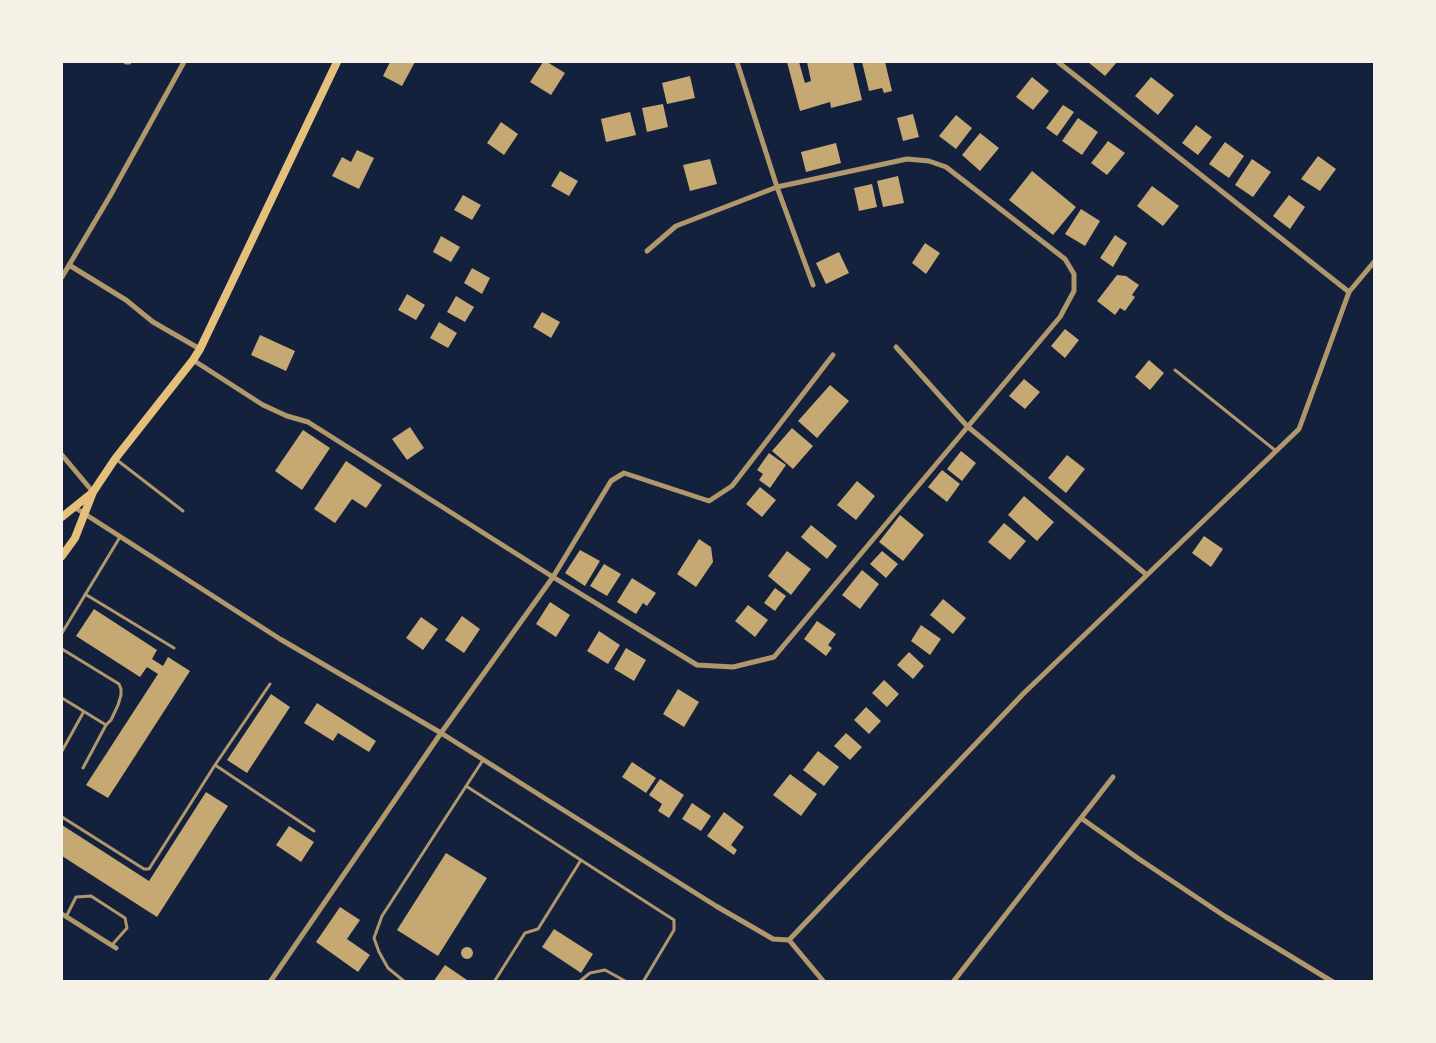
<!DOCTYPE html>
<html>
<head>
<meta charset="utf-8">
<style>
  body { margin:0 }
  #map { position:relative; width:1436px; height:1043px; overflow:hidden; background:#14213d; font-family:Quicksand,sans-serif }
  canvas { display:block }
  .frame { position:absolute; inset:0; border:63px solid #f6f1e7; pointer-events:none }
</style>
</head>
<body>
<div id="map">
<canvas width="1436" height="1043"></canvas>
<div class="frame"></div>
</div>
<script>
const context = document.querySelector('canvas').getContext('2d');
context.lineJoin = 'round';
function paint(path, color) { context.fillStyle = color; context.fill(path, 'evenodd'); }
const toPath = rows => new Path2D(rows.map(r => 'M' + r).join(''));
function stroke(path, color, width, dash) { context.strokeStyle = color; context.lineWidth = width; context.lineCap = dash ? 'butt' : 'round'; context.setLineDash(dash || []); context.stroke(path); }
paint(toPath([
  [390,62,415,62,402,86,383,76],
  [543,62,547,62,565,73,551,95,530,82],
  [787,62,799,62,805,83,811,81,807,62,853,62,862,100,831,108,830,102,800,111],
  [862,62,885,62,892,91,884,93,882,88,869,91],
  [1088,62,1117,62,1105,76],
  [690,76,695,98,667,104,662,83],
  [1032,77,1049,91,1033,110,1016,97],
  [1151,77,1174,95,1158,115,1135,96],
  [663,104,668,127,647,132,642,108],
  [1063,105,1074,112,1057,136,1046,128],
  [630,112,636,135,606,142,601,119],
  [913,114,919,137,903,141,897,118],
  [956,115,972,128,956,149,939,136],
  [1078,118,1098,132,1082,155,1062,141],
  [501,122,518,134,504,155,487,143],
  [1196,125,1212,137,1198,155,1182,143],
  [980,133,999,148,980,171,962,155],
  [1108,141,1125,153,1107,175,1091,163],
  [1225,142,1244,156,1229,178,1209,164],
  [836,143,841,163,806,172,801,152],
  [357,150,374,158,359,189,332,176,342,157,351,162],
  [1318,156,1336,169,1320,191,1301,179],
  [710,159,717,184,690,191,683,165],
  [1252,159,1271,172,1253,197,1235,185],
  [560,171,578,181,569,196,551,186],
  [1032,171,1076,207,1053,235,1009,200],
  [898,176,904,203,883,207,877,181],
  [872,184,877,207,859,211,854,188],
  [1152,186,1179,206,1163,226,1137,206],
  [463,195,481,205,472,220,454,210],
  [1289,195,1305,207,1290,229,1273,216],
  [1081,209,1100,221,1085,246,1065,234],
  [1115,235,1127,243,1113,267,1100,258],
  [441,236,460,247,451,262,433,252],
  [925,243,940,253,926,274,912,263],
  [839,252,849,273,826,284,816,263],
  [472,268,490,278,482,294,464,283],
  [1117,275,1126,276,1139,285,1132,295,1135,297,1125,311,1120,308,1115,315,1097,301],
  [407,294,425,305,416,320,398,310],
  [456,296,474,307,465,322,447,312],
  [542,312,560,322,551,338,533,327],
  [439,322,457,333,448,348,430,338],
  [1065,329,1079,340,1065,358,1051,346],
  [260,335,295,351,286,371,251,355],
  [1149,360,1164,373,1150,390,1135,377],
  [1024,379,1040,392,1025,409,1009,396],
  [830,385,849,401,817,438,798,421],
  [410,427,424,448,407,460,392,439],
  [792,428,813,446,793,469,772,451],
  [303,430,330,448,302,490,275,471],
  [961,451,976,463,962,481,947,469],
  [769,453,786,465,770,488,759,480,763,474,757,470],
  [1067,455,1085,469,1066,493,1048,478],
  [346,461,382,485,366,508,352,499,335,523,314,509],
  [942,470,960,484,947,502,928,487],
  [857,481,875,496,856,520,837,505],
  [760,487,776,500,762,517,746,504],
  [1024,496,1054,522,1037,541,1008,515],
  [900,515,924,535,903,561,879,542],
  [1004,523,1026,541,1010,560,988,542],
  [811,525,837,546,827,559,801,537],
  [1204,536,1223,549,1211,567,1192,553],
  [699,539,711,547,713,562,696,587,677,574],
  [580,550,600,561,585,586,565,573],
  [787,551,811,569,791,595,768,576],
  [882,551,898,564,886,578,870,564],
  [604,564,621,574,607,596,590,586],
  [862,570,879,584,860,609,842,595],
  [632,578,656,593,647,606,643,603,636,614,617,602],
  [775,588,786,596,775,611,764,603],
  [943,599,966,618,953,634,930,615],
  [550,602,570,615,556,637,536,624],
  [748,605,768,620,755,637,735,621],
  [94,609,157,650,152,659,163,666,168,657,190,671,108,798,86,785,158,674,147,667,140,677,76,636],
  [462,616,480,629,464,653,445,640],
  [421,617,438,629,423,650,406,638],
  [817,621,836,634,828,645,832,648,826,656,804,639],
  [921,625,941,639,930,655,911,641],
  [599,631,620,645,608,664,587,651],
  [626,648,646,660,634,681,614,669],
  [909,652,924,666,913,679,897,665],
  [884,680,899,694,887,707,872,693],
  [678,689,699,702,684,727,663,714],
  [271,694,290,707,247,773,227,760],
  [317,703,376,741,369,752,338,733,333,741,304,723],
  [866,707,881,721,869,734,854,720],
  [846,733,862,747,850,760,834,746],
  [818,751,839,767,824,786,803,770],
  [632,762,656,778,646,793,622,777],
  [790,774,817,794,801,816,773,795],
  [660,779,684,795,669,818,658,811,662,804,649,795],
  [206,792,228,806,157,917,62,856,62,825,149,881],
  [692,803,711,816,701,831,682,819],
  [724,812,744,827,731,845,737,850,734,855,707,836],
  [289,826,314,842,301,862,276,845],
  [446,853,487,878,438,956,397,930],
  [340,907,360,920,347,939,370,955,358,972,316,942],
  [554,929,593,954,581,973,542,947],
  '461 953a6 6 0 1 1 12 0a6 6 0 1 1-12 0Z',
  [445,965,470,982,433,982]
]), '#c6a872');
stroke(toPath([
  [1175,370,1276,451],
  [117,460,183,511],
  [85,594,174,648],
  [62,633,120,537],
  [62,649,119,684,121,689,121,695,118,705,111,720,106,725,62,698],
  [62,751,83,713],
  [215,765,314,831],
  [83,768,106,725],
  [466,786,674,920,674,930,643,982],
  [62,817,144,869,149,869,215,765,270,684],
  [66,917,76,897,91,896,125,918,127,928,112,945],
  [405,982,388,968,379,952,374,938,382,916,483,760],
  [494,982,525,933,538,929,581,860],
  [579,982,590,973,605,970,627,982]
]), '#b1986c', 3);
stroke(toPath([
  [126,62,129,62],
  [737,62,777,187,813,285],
  [1058,62,1349,292],
  [69,265,126,300,153,322,200,349],
  [62,277,110,196,184,62],
  [896,347,967,426,1147,575],
  [193,360,263,405,287,416,308,422,553,577,697,665,733,667,774,657,1060,317,1074,291,1074,274,1065,259,946,167,929,161,907,159,777,187,676,226,647,251],
  [62,455,93,492],
  [74,507,280,639,441,733,716,906,773,939,789,940,824,982],
  [1081,818,1139,859,1226,917,1333,982],
  [62,914,116,948],
  [789,940,1024,693,1299,429,1349,292,1374,262],
  [270,982,441,733,553,577,611,481,624,473,709,501,732,486,833,355],
  [953,982,1113,777]
]), '#b1986c', 5);
stroke(toPath([
  [62,517,93,492],
  [62,556,75,538,93,492,115,459,193,360,200,349,337,62]
]), '#e5c07b', 8);
</script>
</body>
</html>
